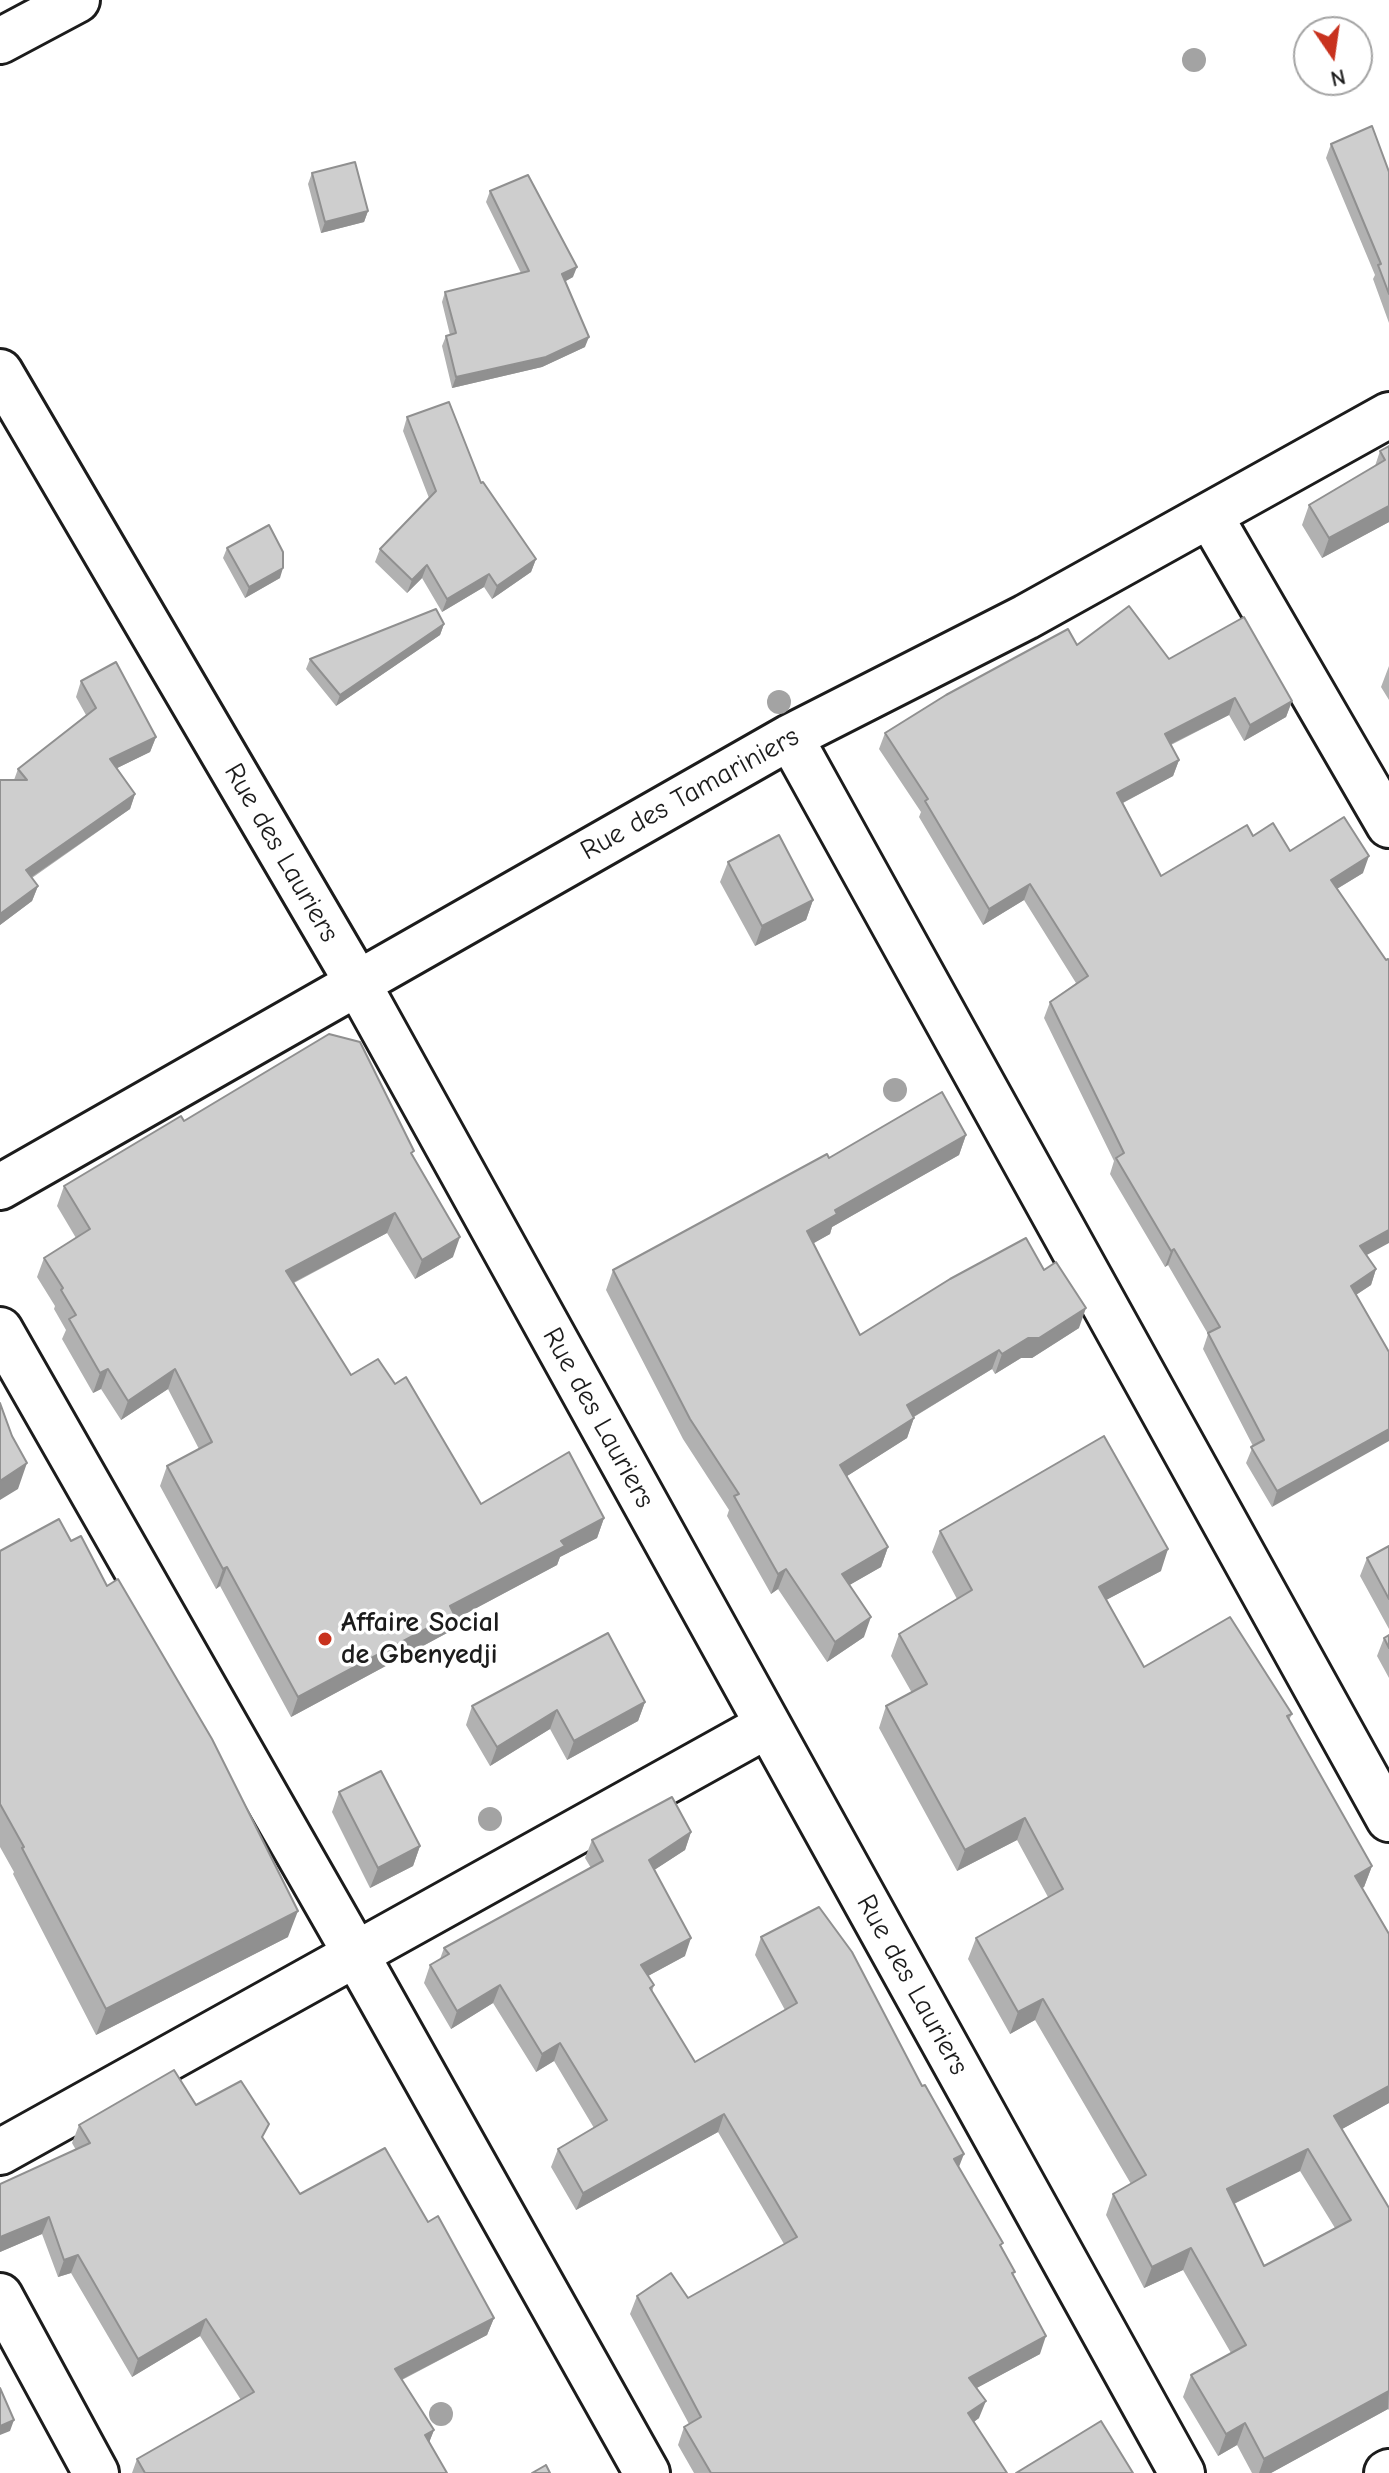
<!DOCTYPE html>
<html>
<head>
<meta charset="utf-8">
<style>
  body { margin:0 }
  #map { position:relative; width:1389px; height:2473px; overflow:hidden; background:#fff; font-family:"Comic Neue",sans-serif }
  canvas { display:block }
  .north { position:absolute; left:1293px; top:16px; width:80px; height:80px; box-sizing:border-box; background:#fff; border:2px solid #a4a4a4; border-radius:50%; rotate:167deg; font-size:22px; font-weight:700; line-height:32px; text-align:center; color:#1c1c1c }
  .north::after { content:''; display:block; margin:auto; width:28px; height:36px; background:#c8321e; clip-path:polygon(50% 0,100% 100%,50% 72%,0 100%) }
</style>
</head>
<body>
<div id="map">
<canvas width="1389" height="2473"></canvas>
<div class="north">N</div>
</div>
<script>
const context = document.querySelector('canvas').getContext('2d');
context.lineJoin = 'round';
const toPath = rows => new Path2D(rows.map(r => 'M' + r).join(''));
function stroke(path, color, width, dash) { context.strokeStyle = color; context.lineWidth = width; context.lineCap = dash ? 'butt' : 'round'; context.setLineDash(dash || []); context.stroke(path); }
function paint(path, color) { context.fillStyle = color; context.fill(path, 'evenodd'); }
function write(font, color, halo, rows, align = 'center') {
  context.font = font + ' "Comic Neue",sans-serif'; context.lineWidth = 7; context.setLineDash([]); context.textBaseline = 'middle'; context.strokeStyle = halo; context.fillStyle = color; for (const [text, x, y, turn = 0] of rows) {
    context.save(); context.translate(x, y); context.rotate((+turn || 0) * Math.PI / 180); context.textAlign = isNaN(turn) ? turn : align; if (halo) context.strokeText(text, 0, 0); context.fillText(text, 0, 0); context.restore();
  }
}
const minor = toPath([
  [0,41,77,0],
  [0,372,357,982,1182,2473],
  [1210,516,1389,825],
  [790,737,1389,1819],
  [0,1187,790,737,1026,617,1389,415],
  [0,1330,357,1956,647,2473],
  [0,2152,768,1725],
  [0,2296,96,2473],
  [1387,2473,1389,2472]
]);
stroke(minor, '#1c1c1c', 50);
stroke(minor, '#fff', 44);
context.fillStyle = '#a3a3a3';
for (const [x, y] of [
  [1194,60],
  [779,702],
  [895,1090],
  [490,1819],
  [441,2414]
]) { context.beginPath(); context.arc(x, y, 12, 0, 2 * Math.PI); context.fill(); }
paint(toPath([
  [1331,144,1389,172,1389,323,1373,279,1375,275,1326,158],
  [312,173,368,211,364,222,321,233,308,184],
  [490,191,573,277,565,281,585,347,542,367,452,388,442,346,446,336,450,335,442,302,445,292,521,273,486,202],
  [407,417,481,483,536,559,531,572,492,599,484,587,442,612,422,578,407,593,375,562,380,549,429,498,403,431],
  [1389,446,1389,522,1322,558,1302,525,1309,505,1375,466,1380,451],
  [227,548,280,578,245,598,223,558],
  [444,624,440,635,336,706,306,669,310,659],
  [1077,645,1169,659,1292,701,1286,717,1244,741,1229,715,1171,745,1179,760,1173,776,1123,803,1161,876,1253,836,1290,851,1363,873,1337,889,1367,1255,1376,1269,1371,1285,1356,1295,1272,1507,1246,1463,1253,1446,1203,1349,1208,1334,1168,1265,1165,1267,1110,1174,1114,1161,1044,1018,1050,1002,1076,983,1024,900,983,925,919,817,921,812,879,749,885,733],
  [1389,666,1389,700,1381,687],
  [81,681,156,737,150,752,117,768,135,794,130,809,32,878,38,886,32,901,0,925,0,780,14,780,18,769,86,715,76,697],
  [728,862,813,900,806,920,755,946,720,882],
  [184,1121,413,1155,453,1257,415,1279,387,1233,294,1283,351,1375,395,1384,481,1504,604,1518,597,1538,560,1557,557,1565,452,1621,447,1633,291,1717,220,1586,216,1589,160,1486,167,1466,199,1449,168,1389,121,1420,101,1389,93,1393,62,1339,66,1330,54,1309,55,1306,37,1277,44,1258,76,1238,57,1206,64,1186],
  [966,1135,959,1155,832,1227,830,1234,813,1243,860,1335,1044,1270,1079,1328,1032,1358,1021,1358,995,1374,992,1369,914,1417,907,1438,847,1476,888,1547,881,1567,849,1585,864,1637,827,1662,778,1589,771,1594,727,1516,729,1510,683,1439,606,1290,613,1270,829,1158],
  [940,1531,1161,1571,1106,1600,1144,1667,1292,1714,1289,1720,1372,1866,1364,1887,1362,1888,1389,1934,1389,2103,1342,2129,1389,2208,1389,2410,1388,2409,1271,2473,1252,2473,1237,2445,1218,2456,1183,2397,1191,2375,1231,2353,1183,2270,1144,2288,1106,2215,1113,2194,1131,2184,1035,2020,1010,2034,968,1959,976,1938,1048,1897,1017,1840,957,1871,879,1728,886,1706,912,1693,891,1656,899,1634,957,1599,932,1552],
  [1300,2171,1335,2228,1264,2266,1234,2204],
  [1389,1546,1389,1629,1360,1576,1367,1558],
  [0,1551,288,1937,96,2035,13,1874,14,1872,0,1847],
  [1389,1635,1389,1678,1377,1656,1384,1638],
  [645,1702,638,1721,567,1760,550,1729,490,1766,466,1725,472,1706],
  [339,1792,420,1846,413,1866,370,1888,332,1812],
  [691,1832,685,1850,654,1870,685,1956,648,1976,654,1985,652,1992,695,2062,785,2010,755,1955,761,1937,959,2168,1002,2247,1014,2276,1040,2354,976,2388,979,2418,974,2422,1007,2473,694,2473,678,2445,684,2427,689,2424,630,2314,637,2296,688,2298,784,2244,718,2132,576,2210,551,2167,558,2149,594,2128,554,2061,536,2072,493,2003,451,2029,424,1983,430,1965,440,1959,444,1948,591,1868,585,1858,592,1840],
  [196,2105,264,2139,300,2194,428,2222,494,2318,487,2335,402,2380,434,2430,429,2442,447,2473,132,2473,137,2459,241,2400,200,2336,132,2377,71,2273,58,2277,42,2234,0,2252,0,2184,76,2150,72,2143,79,2125]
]), '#b1b1b1');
paint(toPath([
  [368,211,364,222,321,233,325,222],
  [577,267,573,277,559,285,562,274],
  [589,337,585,347,542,367,452,388,456,377],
  [1389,506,1389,522,1322,558,1329,538],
  [536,559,531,572,492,599,497,586],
  [427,565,422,578,407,593,412,580],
  [283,568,280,578,245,598,249,587],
  [489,574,484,587,442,612,447,599],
  [444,624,440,635,336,706,340,695],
  [1235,698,1229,715,1159,750,1165,734],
  [1292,701,1286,717,1244,741,1250,725],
  [156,737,150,752,105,774,110,759],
  [1179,760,1173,776,1111,809,1117,793],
  [135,794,130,809,20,885,26,870],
  [1369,856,1363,873,1325,896,1331,880],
  [1030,884,1024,900,983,925,989,909],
  [38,886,32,901,0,925,0,914],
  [813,900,806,920,755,946,762,926],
  [966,1135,959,1155,832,1227,830,1234,800,1251,807,1231,835,1210],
  [395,1213,387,1233,279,1290,286,1271],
  [1389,1230,1389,1243,1354,1262,1360,1246],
  [460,1237,453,1257,415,1279,422,1260],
  [1174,1249,1168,1265,1165,1267,1171,1251],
  [1376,1269,1371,1285,1345,1302,1351,1286],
  [1086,1308,1079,1328,1032,1358,1021,1358,995,1374,1002,1354,1028,1338],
  [999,1350,992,1369,900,1425,907,1405],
  [108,1369,101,1389,93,1393,100,1373],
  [175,1369,168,1389,121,1420,128,1401],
  [914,1418,907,1438,833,1485,840,1465],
  [1389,1429,1389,1441,1272,1507,1277,1491],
  [27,1463,18,1489,0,1500,0,1481],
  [604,1518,597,1538,560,1557,557,1565,452,1621,447,1633,291,1717,298,1697,561,1541],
  [888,1547,881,1567,834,1594,842,1574],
  [1168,1549,1161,1571,1091,1608,1099,1587],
  [227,1567,220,1586,216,1589,223,1569],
  [786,1569,778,1589,771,1594,778,1574],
  [871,1617,864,1637,827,1662,835,1642],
  [645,1702,638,1721,567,1760,574,1741],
  [557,1710,550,1729,490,1766,497,1747],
  [1025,1818,1017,1840,957,1871,965,1850],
  [691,1832,685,1850,642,1878,649,1860],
  [420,1846,413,1866,370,1888,378,1868],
  [1372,1866,1364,1887,1347,1897,1355,1876],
  [298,1911,288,1937,96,2035,106,2009],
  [691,1938,685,1956,635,1983,641,1965],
  [500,1985,493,2003,451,2029,457,2011],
  [1043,1999,1035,2020,1010,2034,1018,2012],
  [560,2043,554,2061,536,2072,542,2054],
  [1389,2086,1389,2103,1326,2138,1334,2116],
  [724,2114,718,2132,576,2210,583,2193],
  [1308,2149,1300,2171,1219,2211,1227,2189],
  [964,2154,957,2172,954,2159],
  [49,2217,42,2234,0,2252,0,2237],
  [1191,2248,1183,2270,1144,2288,1152,2267],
  [78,2255,71,2273,58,2277,64,2260],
  [494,2318,487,2335,389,2386,395,2369],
  [206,2319,200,2336,132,2377,138,2359],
  [1046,2336,1040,2354,962,2396,969,2378],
  [1389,2391,1388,2409,1271,2473,1259,2473,1264,2459],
  [986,2401,979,2418,961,2431,968,2413],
  [14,2420,10,2431,0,2435,0,2426],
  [1245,2423,1237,2445,1218,2456,1226,2434],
  [434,2430,427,2448,425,2435]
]), '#909090');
const building = toPath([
  [1372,126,1389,172,1389,294,1378,265,1381,264,1331,144,1372,126],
  [355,162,368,211,325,222,312,173,355,162],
  [528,175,577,267,562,274,589,337,546,357,456,377,446,336,456,333,445,292,529,271,490,191,528,175],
  [449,402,481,483,483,482,536,559,497,586,489,574,447,599,427,565,412,580,380,549,436,491,407,417,449,402],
  [1389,446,1389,506,1329,538,1309,505,1385,460,1380,451,1389,446],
  [269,525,283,552,283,568,249,587,227,548,269,525],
  [1129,606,1169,659,1244,617,1292,701,1250,725,1235,698,1165,734,1179,760,1117,793,1161,876,1247,825,1253,836,1273,823,1290,851,1344,817,1369,856,1331,880,1386,960,1388,959,1389,960,1389,1230,1360,1246,1376,1269,1351,1286,1389,1352,1389,1429,1277,1491,1251,1447,1264,1440,1208,1333,1220,1327,1174,1249,1171,1251,1116,1158,1124,1153,1050,1002,1088,976,1030,884,989,909,925,801,928,799,885,733,946,695,1068,629,1077,645,1129,606],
  [436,609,444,624,340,695,310,659,436,609],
  [116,662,156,737,110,759,135,794,26,870,38,886,0,914,0,780,27,780,18,769,96,708,81,681,116,662],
  [779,835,813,900,762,926,728,862,779,835],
  [329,1034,360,1042,414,1151,411,1153,460,1237,422,1260,395,1213,286,1271,351,1375,378,1359,395,1384,406,1377,481,1504,569,1452,604,1518,561,1541,565,1546,450,1606,454,1614,298,1697,227,1567,223,1569,167,1466,212,1442,175,1369,128,1401,108,1369,100,1373,69,1319,76,1315,61,1290,63,1288,44,1258,90,1229,64,1186,181,1116,184,1121,329,1034],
  [942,1092,966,1135,835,1210,837,1214,807,1231,860,1335,950,1279,1026,1238,1044,1270,1056,1262,1086,1308,1039,1338,1028,1338,1002,1354,999,1350,907,1405,914,1418,840,1465,888,1547,842,1574,871,1617,835,1642,786,1569,778,1574,734,1496,739,1494,690,1419,613,1270,827,1154,829,1158,942,1092],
  [0,1403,12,1436,27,1463,0,1481,0,1403],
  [1104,1436,1168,1549,1099,1587,1144,1667,1230,1617,1292,1714,1287,1716,1372,1866,1355,1876,1389,1934,1389,2086,1334,2116,1389,2208,1389,2391,1264,2459,1245,2423,1226,2434,1191,2375,1246,2345,1191,2248,1152,2267,1113,2194,1146,2175,1043,1999,1018,2012,976,1938,1063,1889,1025,1818,965,1850,886,1706,927,1684,899,1634,972,1590,940,1531,1104,1436],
  [1308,2149,1351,2220,1264,2266,1227,2189,1308,2149],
  [59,1519,71,1541,81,1536,107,1586,118,1579,212,1739,298,1911,106,2009,22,1848,24,1847,0,1804,0,1551,59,1519],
  [1389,1546,1389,1599,1367,1558,1389,1546],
  [608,1633,645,1702,574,1741,557,1710,497,1747,472,1706,608,1633],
  [1389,1635,1389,1648,1384,1638,1389,1635],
  [381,1771,420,1846,378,1868,339,1792,381,1771],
  [672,1797,691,1832,649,1860,691,1938,641,1965,654,1985,650,1988,695,2062,797,2003,761,1937,819,1907,852,1952,922,2086,925,2085,964,2154,954,2159,1003,2243,1000,2245,1015,2272,1012,2273,1046,2336,969,2378,986,2401,968,2413,1007,2473,711,2473,684,2427,701,2417,637,2296,671,2273,688,2298,797,2237,724,2114,583,2193,558,2149,607,2120,560,2043,542,2054,500,1985,457,2011,430,1965,449,1954,444,1948,603,1861,592,1840,672,1797],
  [174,2070,196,2105,241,2081,269,2124,262,2137,300,2194,385,2148,428,2222,438,2216,494,2318,395,2369,434,2430,425,2435,447,2473,145,2473,137,2459,254,2392,206,2319,138,2359,78,2255,64,2260,49,2217,0,2237,0,2184,90,2143,79,2125,174,2070],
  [0,2388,14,2420,0,2426,0,2388],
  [1101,2421,1133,2473,1016,2473,1101,2421],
  [546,2465,550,2473,532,2473,546,2465]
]);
paint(building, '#cecece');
stroke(building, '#909090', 2);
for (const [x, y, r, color] of [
  [325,1639,8,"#c8321e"]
]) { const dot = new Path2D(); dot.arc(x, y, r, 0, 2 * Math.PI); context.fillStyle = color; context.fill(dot); stroke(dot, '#fff', 3); }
write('28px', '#1c1c1c', '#fff', [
  ["Rue des Tamariniers",690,794,-29],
  ["Rue des Lauriers",281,853,60],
  ["Rue des Lauriers",598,1418,61],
  ["Rue des Lauriers",912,1985,61]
]);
write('bold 28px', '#1c1c1c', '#fff', [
  ["Affaire Social",341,1623],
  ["de Gbenyedji",341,1655]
], 'left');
</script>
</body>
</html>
